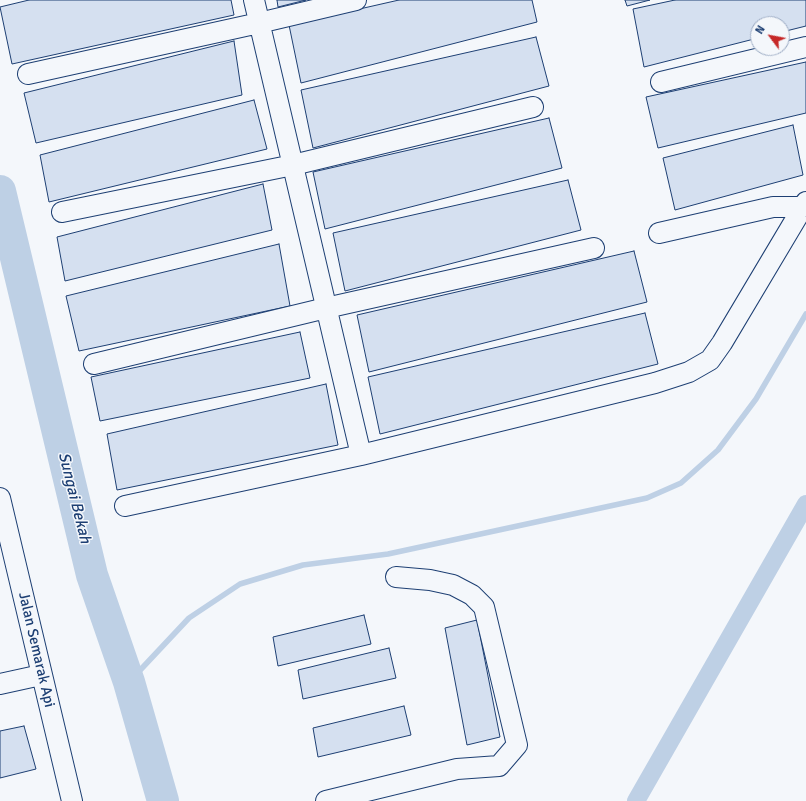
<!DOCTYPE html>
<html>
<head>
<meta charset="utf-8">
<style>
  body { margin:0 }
  #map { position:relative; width:806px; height:801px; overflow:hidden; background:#f4f7fb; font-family:Signika,sans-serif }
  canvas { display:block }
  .north { position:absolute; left:750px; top:16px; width:40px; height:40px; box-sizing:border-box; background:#f4f7fb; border:1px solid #9eadc5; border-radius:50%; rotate:302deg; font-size:11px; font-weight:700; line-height:16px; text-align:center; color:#1d3f73 }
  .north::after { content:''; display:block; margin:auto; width:14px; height:18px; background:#c62828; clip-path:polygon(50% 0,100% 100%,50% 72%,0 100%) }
</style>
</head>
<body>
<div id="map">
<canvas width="806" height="801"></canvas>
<div class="north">N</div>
</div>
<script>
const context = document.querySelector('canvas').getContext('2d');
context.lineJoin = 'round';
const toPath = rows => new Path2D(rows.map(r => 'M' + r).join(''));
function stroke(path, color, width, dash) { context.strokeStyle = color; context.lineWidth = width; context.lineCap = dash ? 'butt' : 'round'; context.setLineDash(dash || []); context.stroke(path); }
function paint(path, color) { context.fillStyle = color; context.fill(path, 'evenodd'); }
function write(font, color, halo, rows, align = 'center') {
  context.font = font + ' Signika,sans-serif'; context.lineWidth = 3; context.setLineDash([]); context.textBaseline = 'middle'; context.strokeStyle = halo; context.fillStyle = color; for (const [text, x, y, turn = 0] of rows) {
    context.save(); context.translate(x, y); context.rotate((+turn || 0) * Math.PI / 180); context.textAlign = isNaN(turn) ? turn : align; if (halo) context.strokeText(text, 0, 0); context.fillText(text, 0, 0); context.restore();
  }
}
stroke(toPath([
  [129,682,189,618,240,584,303,565,388,554,647,498,681,483,718,450,756,399,806,314]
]), '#bed0e5', 5.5);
stroke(toPath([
  [636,801,806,504]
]), '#bed0e5', 18);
stroke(toPath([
  [0,191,92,575,129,682,163,801]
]), '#bed0e5', 32);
const building = toPath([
  [29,0,231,0,234,15,12,64,0,7,29,0],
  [277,0,306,0,278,7,277,0],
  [399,0,532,0,537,22,301,83,289,25,399,0],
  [625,0,650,0,627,6,625,0],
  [675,0,806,0,806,26,782,32,782,24,758,24,758,38,644,67,633,9,675,0],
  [536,37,549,86,313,148,301,90,536,37],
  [234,41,242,95,36,143,24,93,234,41],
  [806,62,806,113,658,148,646,97,806,62],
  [254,100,267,149,49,202,40,155,254,100],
  [549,118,562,168,325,229,313,172,549,118],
  [793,125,803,175,675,210,663,158,793,125],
  [568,180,581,230,345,291,333,233,568,180],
  [263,184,272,230,65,281,57,237,263,184],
  [279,244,290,306,79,351,66,296,279,244],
  [634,251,647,302,369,372,357,315,634,251],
  [645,313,658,364,380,434,368,377,645,313],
  [300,332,310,378,100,421,91,377,300,332],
  [326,384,338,445,117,490,107,434,326,384],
  [364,615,371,644,278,666,273,637,364,615],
  [477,620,500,737,467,745,445,628,477,620],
  [389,648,396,678,303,699,298,670,389,648],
  [404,706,411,735,318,757,313,728,404,706],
  [24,726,36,769,0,778,0,731,24,726]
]);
paint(building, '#d5e0f0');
stroke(building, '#1d3f73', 1);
const minor = toPath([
  [254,0,361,455],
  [28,74,259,23,356,0],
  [661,82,806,47],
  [62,212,293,165,533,107],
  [659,233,773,207,803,207],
  [94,364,326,308,594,248],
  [0,498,72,801],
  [125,506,361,455,655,383,689,372,710,360,722,343,806,202],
  [0,684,41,675],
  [326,801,457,769,499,766,517,745,484,607,472,595,453,585,430,580,396,577]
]);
stroke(minor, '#1d3f73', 22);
stroke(minor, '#f4f7fb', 20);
write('15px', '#1d3f73', '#f4f7fb', [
  ["Jalan Semarak Api",36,650,77]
]);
write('italic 16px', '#1d3f73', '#f4f7fb', [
  ["Sungai Bekah",74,498,76]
]);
</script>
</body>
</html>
